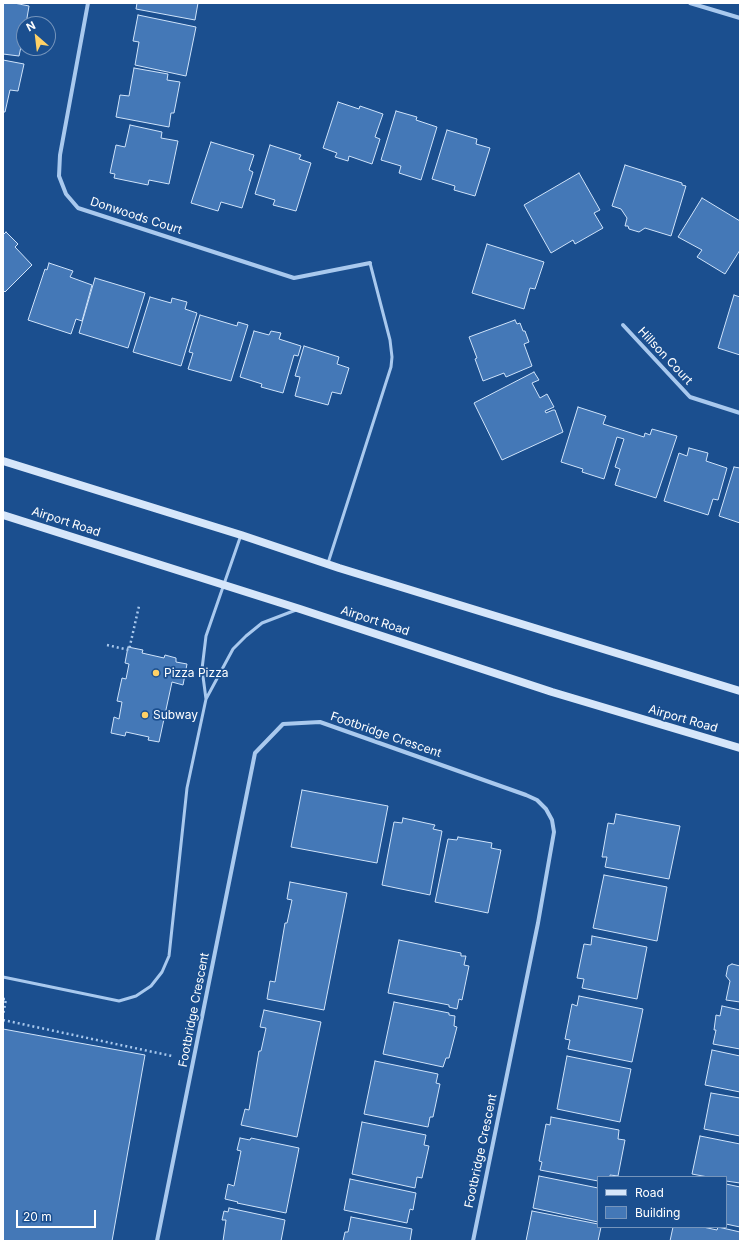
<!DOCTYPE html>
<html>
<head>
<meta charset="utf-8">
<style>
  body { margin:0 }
  #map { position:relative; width:743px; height:1244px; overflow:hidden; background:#1b4f8f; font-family:Inter,sans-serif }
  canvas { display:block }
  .frame { position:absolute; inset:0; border:4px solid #fff; pointer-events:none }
  .legend { position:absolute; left:597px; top:1176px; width:130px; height:52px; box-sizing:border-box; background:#1b4f8f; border:1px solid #7695bc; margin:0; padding:5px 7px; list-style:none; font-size:12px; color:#fff }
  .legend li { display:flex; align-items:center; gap:8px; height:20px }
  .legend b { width:20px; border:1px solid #7695bc }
  .north { position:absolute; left:16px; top:16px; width:40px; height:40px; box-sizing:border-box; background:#1b4f8f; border:1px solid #7695bc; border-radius:50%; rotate:332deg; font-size:11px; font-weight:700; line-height:16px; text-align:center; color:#fff }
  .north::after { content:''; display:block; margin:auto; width:14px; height:18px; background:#ffd166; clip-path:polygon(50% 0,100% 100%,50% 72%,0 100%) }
  .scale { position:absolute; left:16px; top:1210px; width:80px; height:18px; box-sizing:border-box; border:2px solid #fff; border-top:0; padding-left:5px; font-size:12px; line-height:14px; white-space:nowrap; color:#fff; -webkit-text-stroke:3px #1b4f8f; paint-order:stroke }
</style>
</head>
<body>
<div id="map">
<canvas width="743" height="1244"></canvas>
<div class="frame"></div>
<ul class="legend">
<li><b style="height:5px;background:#d6e6fa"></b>Road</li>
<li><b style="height:11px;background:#4478b7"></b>Building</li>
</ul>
<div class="north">N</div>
<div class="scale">20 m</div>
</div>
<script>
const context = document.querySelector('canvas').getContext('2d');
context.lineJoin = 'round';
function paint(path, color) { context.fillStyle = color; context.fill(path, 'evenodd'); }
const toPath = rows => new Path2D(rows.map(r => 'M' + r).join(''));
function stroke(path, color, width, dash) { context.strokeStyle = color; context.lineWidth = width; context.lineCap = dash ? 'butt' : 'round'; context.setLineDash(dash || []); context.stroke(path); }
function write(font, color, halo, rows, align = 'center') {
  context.font = font + ' Inter,sans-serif'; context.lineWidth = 3.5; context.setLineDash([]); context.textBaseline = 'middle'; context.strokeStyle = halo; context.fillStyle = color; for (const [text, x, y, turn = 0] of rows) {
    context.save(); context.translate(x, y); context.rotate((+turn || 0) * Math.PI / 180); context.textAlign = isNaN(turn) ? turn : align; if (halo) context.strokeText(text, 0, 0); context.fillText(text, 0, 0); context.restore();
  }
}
const building = toPath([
  [3,3,14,3,29,6,26,24,24,24,24,43,22,42,19,56,3,54,3,3],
  [137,3,198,3,195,20,136,9,137,3],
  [138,15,196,27,186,76,135,65,139,42,133,41,138,15],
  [3,60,24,64,18,91,10,90,5,112,3,112,3,60],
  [134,68,168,74,167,80,180,82,174,113,171,113,169,127,116,117,120,95,129,96,134,68],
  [338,102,359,109,360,106,383,114,375,137,380,139,372,164,349,156,348,161,335,157,337,153,323,148,338,102],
  [396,111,417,117,416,120,437,127,421,180,399,173,401,166,381,160,396,111],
  [130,125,162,132,161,138,178,141,169,184,149,180,148,185,114,178,115,174,110,173,116,145,125,147,130,125],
  [447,130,477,139,476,144,490,148,475,196,454,190,455,186,432,179,447,130],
  [211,142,254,155,249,170,253,172,242,208,221,202,218,211,191,203,211,142],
  [270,145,301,155,299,159,311,163,296,211,273,205,275,200,255,194,270,145],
  [625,165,682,183,682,185,686,186,671,236,645,228,639,232,629,229,628,226,625,226,627,218,621,209,612,206,625,165],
  [579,173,600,210,594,213,603,228,575,244,573,240,551,253,524,205,579,173],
  [702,198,740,221,740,250,725,274,697,257,702,250,678,237,702,198],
  [6,232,18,244,15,247,32,265,5,292,3,290,3,235,6,232],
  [487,244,544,262,535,289,530,288,524,309,472,293,487,244],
  [49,263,73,271,70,277,92,285,82,321,76,319,71,334,28,320,45,269,47,270,49,263],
  [95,278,145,293,128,348,79,333,95,278],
  [734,295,740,297,740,355,718,348,734,295],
  [150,297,171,303,172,298,187,302,185,309,197,313,181,366,133,352,150,297],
  [200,315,237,326,238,322,248,325,231,381,188,369,193,353,189,352,200,315],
  [515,320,517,324,520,323,523,331,525,331,529,342,524,344,532,366,506,377,504,373,483,381,475,359,477,358,469,337,515,320],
  [254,331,269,335,271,331,281,333,279,339,301,346,298,356,294,355,283,393,261,387,262,384,240,377,254,331],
  [304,346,339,357,337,364,349,368,341,394,332,392,328,405,295,396,300,377,295,376,304,346],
  [534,372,539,380,532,383,540,398,547,394,554,407,545,411,546,413,553,410,555,410,563,432,502,460,474,403,534,372],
  [578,407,606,416,603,424,644,437,645,433,650,435,652,429,677,436,656,498,615,485,620,469,615,467,624,439,617,437,604,479,582,472,583,469,561,462,578,407],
  [689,448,708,453,706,461,727,468,718,500,713,499,708,515,664,501,679,453,687,456,689,448],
  [734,467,740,468,740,523,719,516,734,467],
  [128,647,143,650,142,653,164,658,165,655,176,658,176,662,187,664,183,685,172,682,159,742,148,740,149,737,126,732,125,736,111,733,114,717,119,719,122,702,117,701,122,678,126,679,129,664,125,663,128,647],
  [302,790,388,806,377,863,291,847,302,790],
  [616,814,680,826,669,879,605,867,607,857,602,857,608,823,614,824,616,814],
  [403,818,435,825,433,829,442,831,430,895,382,885,394,822,402,823,403,818],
  [458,837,492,843,491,848,501,850,488,913,435,902,448,839,457,840,458,837],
  [604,875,667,887,657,941,593,928,604,875],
  [290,882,347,893,324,1010,267,999,270,981,275,982,285,923,287,923,292,900,287,899,290,882],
  [592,936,647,947,637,999,582,988,584,979,577,978,584,944,591,945,592,936],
  [399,940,461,953,461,956,466,956,464,965,469,966,462,1000,459,999,457,1009,449,1007,449,1005,388,993,399,940],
  [732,964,740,966,740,1002,726,1000,730,981,726,976,728,966,732,964],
  [579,996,643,1009,632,1062,568,1049,570,1040,565,1039,572,1004,577,1006,579,996],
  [394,1002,449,1013,449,1015,455,1016,454,1026,457,1027,449,1058,446,1058,443,1067,383,1054,394,1002],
  [722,1006,740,1010,740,1049,713,1044,716,1030,714,1030,716,1015,720,1016,722,1006],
  [264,1010,321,1022,297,1137,241,1125,245,1109,249,1110,259,1051,261,1051,266,1028,260,1027,264,1010],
  [3,1029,145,1055,112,1241,3,1241,3,1029],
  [712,1050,740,1056,740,1092,705,1085,712,1050],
  [567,1056,631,1069,620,1122,557,1109,567,1056],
  [375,1061,438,1074,436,1083,440,1084,433,1117,430,1117,428,1127,364,1114,375,1061],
  [711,1093,740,1098,740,1136,704,1129,711,1093],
  [551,1117,619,1130,618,1139,625,1140,618,1176,610,1175,610,1177,598,1177,598,1181,540,1170,542,1162,539,1161,546,1124,550,1125,551,1117],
  [362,1122,426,1135,424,1145,429,1146,422,1178,417,1177,415,1188,352,1174,362,1122],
  [700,1136,740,1144,740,1183,726,1181,726,1177,708,1177,692,1174,700,1136],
  [240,1138,250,1140,251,1138,299,1148,286,1213,237,1203,238,1202,225,1199,228,1184,234,1186,241,1151,237,1150,240,1138],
  [539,1176,598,1188,598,1222,533,1208,539,1176],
  [350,1179,416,1193,413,1210,410,1209,407,1223,344,1210,350,1179],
  [726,1184,740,1187,740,1227,726,1224,726,1184],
  [229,1208,285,1220,281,1241,223,1241,226,1220,222,1220,224,1211,228,1212,229,1208],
  [532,1211,598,1224,598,1227,601,1227,598,1241,526,1241,532,1211],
  [351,1217,412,1229,410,1241,343,1241,345,1232,348,1232,351,1217],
  [673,1227,703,1227,717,1230,718,1227,740,1232,740,1241,670,1241,673,1227]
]);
paint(building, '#4478b7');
stroke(building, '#cfe3fa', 1);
stroke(toPath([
  [107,645,129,650,139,606],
  [3,999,6,999,3,1015],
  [3,1020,172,1056]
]), '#a9c9ee', 2.5, [2, 3]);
stroke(toPath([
  [328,563,391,367,392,357,390,340,370,263],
  [206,699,202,669,206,636,241,535],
  [3,977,119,1001,136,996,151,986,162,972,169,956,187,788,206,699,233,649,246,636,262,623,296,610]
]), '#a9c9ee', 3);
stroke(toPath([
  [88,3,60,155,59,176,66,194,78,208,294,278,370,263],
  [690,3,740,18],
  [623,325,690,397,740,413],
  [157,1241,255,753,283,724,320,722,526,795,537,800,546,809,552,820,554,832,538,923,473,1241]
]), '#a9c9ee', 4);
stroke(toPath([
  [3,461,241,535,339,568,740,691],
  [3,515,300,609,552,692,740,748]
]), '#d6e6fa', 8);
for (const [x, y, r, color] of [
  [156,673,4,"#ffd166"],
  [145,715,4,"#ffd166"]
]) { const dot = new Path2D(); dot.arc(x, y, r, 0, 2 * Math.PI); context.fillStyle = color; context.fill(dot); stroke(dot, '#1b4f8f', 1.5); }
write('12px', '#fff', '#1b4f8f', [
  ["Donwoods Court",136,216,18],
  ["Hillson Court",665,356,47],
  ["Airport Road",66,522,18],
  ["Airport Road",375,621,18],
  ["Airport Road",683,719,16],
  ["Footbridge Crescent",386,735,19],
  ["Footbridge Crescent",194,1010,-79],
  ["Footbridge Crescent",481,1151,-78]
]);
write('12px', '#fff', '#1b4f8f', [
  ["Pizza Pizza",164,673],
  ["Subway",153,715]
], 'left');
</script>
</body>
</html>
